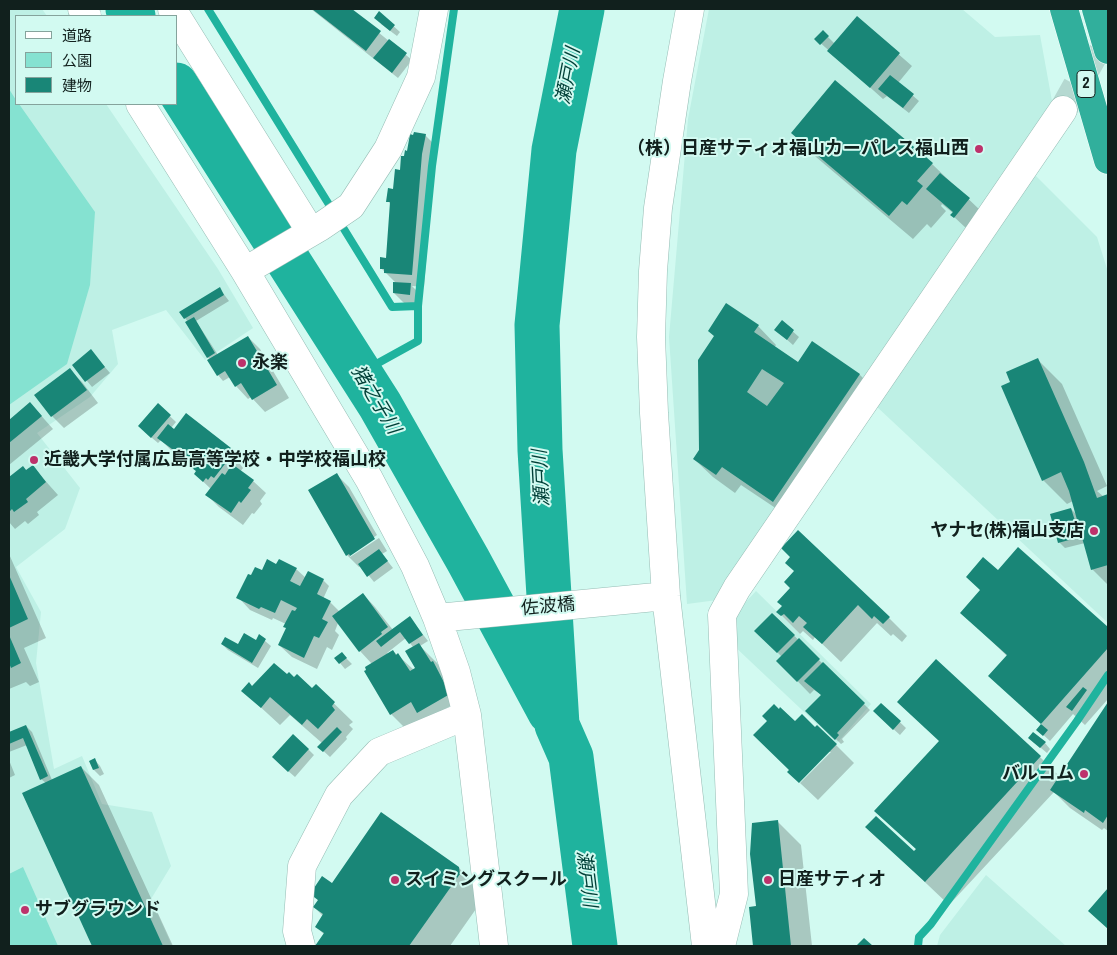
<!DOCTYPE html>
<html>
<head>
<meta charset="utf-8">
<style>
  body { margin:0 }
  #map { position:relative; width:1117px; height:955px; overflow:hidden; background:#d2faf1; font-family:"Archivo Narrow","Noto Sans JP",sans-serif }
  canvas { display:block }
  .frame { position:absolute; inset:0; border:10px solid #11201d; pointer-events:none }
  .legend { position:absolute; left:15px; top:15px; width:162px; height:90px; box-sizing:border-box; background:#d2faf1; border:1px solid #85a39c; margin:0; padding:6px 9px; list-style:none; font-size:15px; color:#11201d }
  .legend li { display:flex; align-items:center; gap:10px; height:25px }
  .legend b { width:25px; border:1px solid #85a39c }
</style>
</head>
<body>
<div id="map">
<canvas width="1117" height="955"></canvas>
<div class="frame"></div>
<ul class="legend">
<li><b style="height:6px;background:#fff"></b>道路</li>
<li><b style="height:14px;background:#85e2d1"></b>公園</li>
<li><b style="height:14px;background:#198677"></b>建物</li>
</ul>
</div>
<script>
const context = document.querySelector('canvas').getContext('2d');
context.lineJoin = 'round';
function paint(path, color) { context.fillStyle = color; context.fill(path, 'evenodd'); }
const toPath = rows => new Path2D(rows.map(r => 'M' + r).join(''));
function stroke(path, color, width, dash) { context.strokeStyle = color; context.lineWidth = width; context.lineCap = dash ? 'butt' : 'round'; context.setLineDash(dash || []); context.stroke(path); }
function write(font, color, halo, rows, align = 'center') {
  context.font = font + ' "Archivo Narrow","Noto Sans JP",sans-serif'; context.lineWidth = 4; context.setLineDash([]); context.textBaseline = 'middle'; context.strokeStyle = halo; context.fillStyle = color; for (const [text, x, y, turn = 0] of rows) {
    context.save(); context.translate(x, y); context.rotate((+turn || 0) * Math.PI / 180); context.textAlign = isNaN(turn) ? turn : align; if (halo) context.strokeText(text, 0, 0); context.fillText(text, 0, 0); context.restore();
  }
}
paint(toPath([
  [9,9,42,9,47,16,16,16,16,104,106,104,218,269,253,328,205,360,166,310,112,330,118,364,90,397,37,433,80,488,65,529,16,567,41,612,36,663,54,769,82,756,102,804,152,812,171,866,151,899,172,946,9,946],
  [709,9,962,9,995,37,1040,35,1052,101,994,197,717,600,687,604,669,337,688,119],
  [1035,175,1097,237,1108,272,1108,623,876,406],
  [756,591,871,704,837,743,732,644,730,619],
  [986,875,1066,946,937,946,940,935]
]), '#bef0e5');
paint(toPath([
  [9,89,16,100,16,104,19,104,95,212,90,285,67,364,9,405],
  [23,867,58,946,9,946,9,874]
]), '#85e2d1');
paint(toPath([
  [311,9,350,9,412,60,398,78],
  [379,13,400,32,397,36,381,24],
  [857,18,912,66,898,83,919,101,909,113,887,96,883,99,816,39,823,32,835,44],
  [792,133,932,164,982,212,967,229,952,215,953,213,942,204,941,206,946,211,931,228,927,224,913,239,816,157],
  [425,135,438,148,434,167,424,287,412,286,422,296,422,306,406,305,394,293,395,282,381,268,387,259,391,205,388,201,394,190,405,157],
  [220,289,229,301,196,321,218,355,248,337,260,349,289,398,265,412,251,397,248,399,236,386,230,377,223,381,218,375,188,322,185,318],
  [782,322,799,337,793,345,776,330],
  [758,326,776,345,774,348,798,363,812,343,860,375,878,393,792,519,741,485,735,493,713,477,694,459,700,450,716,337],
  [91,351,110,373,92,387,74,365],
  [1038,360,1062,384,1107,486,1097,491,1104,497,1108,496,1108,585,1092,569,1085,543,1065,548,1059,542,1071,509,1077,515,1073,501,1067,504,1043,480],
  [70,370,82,382,98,403,64,428,52,416],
  [30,403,53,429,9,465,9,421],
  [158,405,176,422,171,428,230,449,243,461,240,464,243,468,240,472,253,481,266,493,260,501,262,504,254,514,252,513,243,525,219,507,207,495,211,489,195,474,197,472,191,465,171,450,161,440,158,443,145,432],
  [23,467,27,471,33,467,58,495,37,512,39,515,28,524,25,521,15,529,9,522,9,479],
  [337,475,349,487,377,535,350,554,350,557,379,538,387,551,382,554,393,568,374,582,361,566,359,567,347,555],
  [1018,549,1108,628,1108,699,1085,725,1073,714,1050,741,1038,730,1042,724,989,676,1007,656,962,613],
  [9,554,46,638,24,648,39,682,30,686,26,682,9,689],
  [277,565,296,569,306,578,323,580,329,586,323,599,330,602,340,612,363,594,375,607,393,630,410,618,428,641,420,646,437,663,461,700,447,708,448,709,410,733,391,714,372,664,360,651,338,623,335,631,339,635,332,650,327,647,317,669,292,657,279,645,287,629,286,624,273,618,272,620,250,610,238,597,252,577],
  [406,638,413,647,417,668,414,670,393,651,388,654,387,653],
  [795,572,889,618,907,636,902,642,893,634,891,636,877,623,841,662,815,637,813,640,803,631,800,634,778,612,783,607,791,588],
  [772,614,870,710,842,739,844,742,841,744,807,711,822,695,814,690,810,694,778,661,782,657,756,631],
  [259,636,271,646,258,668,228,650,222,644,238,646,256,641],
  [342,654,352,664,345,669,340,663],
  [287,676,312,689,316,686,353,722,349,725,353,729,346,737,347,739,330,757,319,747,322,743,290,715,280,725,243,691],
  [881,704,906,728,900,735,880,717],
  [1108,705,1108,831,1104,828,1102,830,1070,808,1054,792,949,905,867,827,914,852,917,850,900,834,940,742,1040,757,1060,777],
  [26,726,32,732,52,780,81,767,99,785,173,946,93,946,23,794,46,783,41,779,27,745,9,752,9,734],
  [802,730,836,745,854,763,818,800,800,783,831,752,827,752],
  [1035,743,1045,743,1050,749,1047,753],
  [308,749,314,755,295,777,279,763],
  [9,760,15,775,9,778],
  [95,760,100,766,104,774,100,776,94,770,91,761],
  [777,821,801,845,812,946,755,946,750,908,757,907],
  [459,868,483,892,483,899,450,946,317,946,325,935,316,927,323,916,314,907,319,901,311,894,332,885]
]), '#0003');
stroke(toPath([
  [208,9,333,211],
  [339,221,392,307,418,306],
  [360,373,418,341,418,306,432,166,454,9],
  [918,946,919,937,931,924,1077,721,1108,675]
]), '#1fb39e', 8);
stroke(toPath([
  [128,9,133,16],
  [582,9,554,150,537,325,540,450,557,725,571,757,595,946],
  [176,85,380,405,468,560,550,712]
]), '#1fb39e', 45);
paint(toPath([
  [312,9,352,9,381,31,366,51],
  [379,11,395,25,390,31,374,18],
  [857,16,900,53,870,88,827,51],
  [823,30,829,36,820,45,814,39],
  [389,39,407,53,392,73,373,58],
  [890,75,914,94,903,108,878,89],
  [835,80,933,163,917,181,923,186,907,205,902,201,889,216,791,133],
  [414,132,426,134,422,154,412,275,384,273,384,269,380,269,380,257,386,258,390,202,386,202,388,188,393,189,395,169,400,170,401,156,404,156,405,150,407,151,410,134,413,135],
  [940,173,970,198,954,218,950,215,953,212,926,189],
  [393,282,411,283,410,295,393,293],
  [220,287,224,295,184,319,179,312],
  [726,303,759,325,754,332,798,362,812,341,860,374,773,502,722,467,716,475,693,459,699,450,698,360,714,336,708,331],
  [762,369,784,383,767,406,747,392],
  [194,317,215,353,207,358,185,322],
  [782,320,794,330,787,340,774,330],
  [248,336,277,385,252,400,241,383,235,387,225,371,217,376,207,360],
  [91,349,105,367,85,382,72,365],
  [1038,358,1084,462,1097,498,1108,494,1108,565,1091,570,1069,491,1061,472,1042,481,1001,386,1010,382,1006,372],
  [70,368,87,390,51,417,34,395],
  [30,402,42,416,9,443,9,420],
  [158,403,171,415,151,438,138,426],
  [186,413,231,448,228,452,232,455,214,478,211,476,208,480,206,478,203,482,194,474,196,471,189,466,191,463,157,438,168,424,174,429],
  [232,464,254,480,248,488,251,490,241,503,239,501,231,513,205,495,222,473,225,475],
  [33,465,46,482,26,499,28,502,14,512,12,509,9,512,9,477,23,466,26,470],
  [337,473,375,539,350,556,349,554,346,556,308,490],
  [1071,508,1080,537,1058,543,1050,514],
  [798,530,890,617,883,624,874,616,872,619,858,605,822,644,803,627,807,623,799,616,793,623,784,614,781,616,776,612,782,606,777,602,790,588,784,582,794,571,785,563,790,557,781,548],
  [1018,547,1108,627,1108,648,1041,724,988,676,1007,655,960,613,980,590,966,577,983,557,998,570],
  [379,549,388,561,367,577,358,564],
  [267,559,276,564,279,559,297,568,290,581,300,586,308,571,324,579,317,594,331,601,322,619,328,622,319,638,314,636,304,658,278,645,286,628,283,627,292,610,295,611,297,608,281,600,275,613,261,607,259,609,236,598,248,574,251,575,255,567,262,570],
  [9,575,28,619,9,628],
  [363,593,388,627,381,632,382,634,359,652,332,616],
  [772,613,795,635,777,653,754,631],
  [410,616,423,635,409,644,400,632,381,647,376,641],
  [244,633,256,640,259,634,266,639,252,663,221,644,225,637,238,644],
  [9,635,21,663,11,668,9,663],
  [799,638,820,659,797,682,776,661],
  [419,643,431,662,433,661,450,694,417,713,411,702,390,715,364,671,366,670,365,667,393,650,396,655,398,653,410,671,415,668,405,651],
  [342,652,347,658,339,664,334,658],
  [936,659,1041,756,925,882,865,827,876,816,914,851,916,849,874,811,939,741,897,702],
  [823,662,865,703,837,733,839,735,835,740,805,711,821,695,804,681],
  [274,663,287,674,289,672,294,677,297,674,312,688,316,684,335,702,332,706,335,710,318,729,307,719,302,725,270,697,261,708,241,691,249,682,252,686],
  [1083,687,1087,690,1072,711,1066,707],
  [1108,702,1108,815,1103,823,1085,810,1084,813,1050,790],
  [881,703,901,721,893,730,873,711],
  [774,704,779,709,780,707,795,721,802,714,815,727,817,725,837,744,799,783,787,772,789,770,753,735,767,721,762,716],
  [1041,724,1048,730,1043,736,1036,730],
  [26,725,48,776,40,780,23,738,9,744,9,732],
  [337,727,342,732,323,752,317,747],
  [1033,732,1046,742,1040,748,1028,738],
  [293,734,309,749,288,772,272,757],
  [95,758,99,768,93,770,89,761],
  [81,766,163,946,92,946,22,793],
  [381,812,459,867,460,874,409,946,315,946,324,933,315,927,323,914,313,907,318,900,310,894,322,876,332,883],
  [778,820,791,946,753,946,749,907,756,906,750,854,752,823],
  [1108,888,1108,929,1088,911],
  [864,938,873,946,856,946]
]), '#198677');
stroke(toPath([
  [1063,110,1108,30]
]), '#b5d9d1', 28, [28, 14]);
const minor = toPath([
  [82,9,87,16],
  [172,9,311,232],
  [690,9,677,81,658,208,653,271,651,337,654,413,666,596,706,946],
  [140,104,245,271,369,479,415,566,437,618,456,672,467,715,494,946],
  [245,271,320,227,351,206,388,149,421,77,434,9],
  [437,618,666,596],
  [301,946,297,931,302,866,339,795,379,752,467,715],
  [721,946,734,894,722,615,737,588,1063,110]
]);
const highway = toPath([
  [1064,9,1108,160],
  [1096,9,1108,50]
]);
stroke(minor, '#95bcb4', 29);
stroke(highway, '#fff', 29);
stroke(minor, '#fff', 28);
stroke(highway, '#31af9c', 28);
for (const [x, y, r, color] of [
  [979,149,5,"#bd326b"],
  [242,363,5,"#bd326b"],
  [34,460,5,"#bd326b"],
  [1094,531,5,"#bd326b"],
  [1084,774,5,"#bd326b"],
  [395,880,5,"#bd326b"],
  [768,880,5,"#bd326b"],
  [25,910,5,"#bd326b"]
]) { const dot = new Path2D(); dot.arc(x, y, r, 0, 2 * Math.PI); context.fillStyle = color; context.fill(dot); stroke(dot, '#d2faf1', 2); }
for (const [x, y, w] of [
  [1086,84,18]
]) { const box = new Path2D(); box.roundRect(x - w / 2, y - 13.5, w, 27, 4); context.fillStyle = '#d2faf1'; context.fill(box); stroke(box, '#11201d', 1); }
write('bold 16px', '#11201d', null, [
  ["2",1086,84]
]);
write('bold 18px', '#11201d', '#d2faf1', [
  ["（株）日産サティオ福山カーパレス福山西",969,149,"right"],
  ["永楽",252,363],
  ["近畿大学付属広島高等学校・中学校福山校",44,460],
  ["ヤナセ(株)福山支店",1084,531,"right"],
  ["バルコム",1074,774,"right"],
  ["スイミングスクール",405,880],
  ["日産サティオ",778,880],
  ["サブグラウンド",35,910]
], 'left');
write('18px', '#11201d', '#d2faf1', [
  ["佐波橋",548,607,-5]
]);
write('italic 19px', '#003f37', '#d2faf1', [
  ["瀬戸川",569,76,-79],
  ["猪之子川",375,400,59],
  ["瀬戸川",542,478,-93],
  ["瀬戸川",586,879,83]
]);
</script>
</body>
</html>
